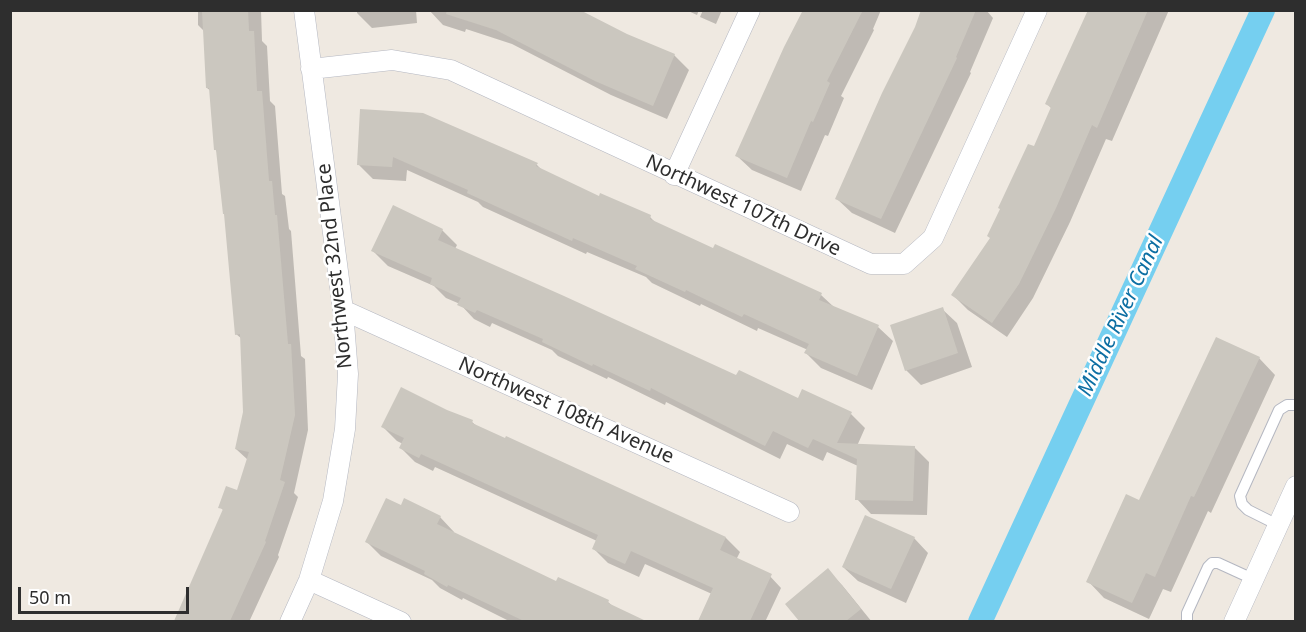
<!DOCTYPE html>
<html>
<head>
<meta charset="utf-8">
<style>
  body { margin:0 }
  #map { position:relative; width:1306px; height:632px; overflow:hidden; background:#efe9e1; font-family:"Noto Sans",sans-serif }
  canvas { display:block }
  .frame { position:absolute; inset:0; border:12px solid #2e2e2e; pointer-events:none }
  .scale { position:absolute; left:18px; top:587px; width:171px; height:27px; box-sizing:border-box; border:3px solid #2e2e2e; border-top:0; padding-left:8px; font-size:18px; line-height:21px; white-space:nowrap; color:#2e2e2e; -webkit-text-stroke:4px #fff; paint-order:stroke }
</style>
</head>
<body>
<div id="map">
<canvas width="1306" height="632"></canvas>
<div class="frame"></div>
<div class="scale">50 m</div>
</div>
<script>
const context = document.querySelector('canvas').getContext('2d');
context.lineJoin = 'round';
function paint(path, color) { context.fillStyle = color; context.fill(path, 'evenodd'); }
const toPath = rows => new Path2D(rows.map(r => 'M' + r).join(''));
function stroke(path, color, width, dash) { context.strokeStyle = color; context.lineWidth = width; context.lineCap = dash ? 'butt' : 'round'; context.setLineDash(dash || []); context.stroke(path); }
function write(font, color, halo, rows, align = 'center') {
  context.font = font + ' "Noto Sans",sans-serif'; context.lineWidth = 5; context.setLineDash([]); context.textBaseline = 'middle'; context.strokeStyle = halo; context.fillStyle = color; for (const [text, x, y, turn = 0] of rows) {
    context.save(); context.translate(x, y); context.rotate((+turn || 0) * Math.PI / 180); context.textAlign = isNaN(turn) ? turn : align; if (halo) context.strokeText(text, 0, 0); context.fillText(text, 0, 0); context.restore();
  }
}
paint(toPath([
  [198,10,261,10,262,41,267,46,270,101,275,106,282,194,285,196,289,229,291,231,301,356,305,359,308,430,294,493,298,497,278,555,279,557,249,622,174,622,224,511,220,507,238,492,248,460,236,449,245,412,242,339,236,334,226,215,217,152,215,149,211,91,207,88,205,32,198,25],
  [357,10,416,10,417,23,372,28,357,13],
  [429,10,577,10,627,35,674,55,689,70,667,119,611,95,512,44,466,29,465,32,443,25],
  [686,10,699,10,697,15],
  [703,10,722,10,716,24,700,17],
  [804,10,881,10,873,29,874,30,841,96,844,98,828,136,825,135,801,191,752,170,737,156],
  [924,10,986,10,993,18,970,72,971,73,895,233,852,213,837,199],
  [1090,10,1169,10,1112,141,1106,139,1070,222,1033,298,1007,337,968,310,953,295,992,239,1052,109,1047,104],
  [423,114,537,165,544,172,600,198,650,217,658,225,714,250,799,284,821,295,835,308,878,327,893,341,872,390,821,368,806,353,808,350,758,328,757,331,701,304,700,306,652,283,646,277,587,252,586,254,483,207,478,202,407,170,406,181,373,179,359,165],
  [442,230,457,245,455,249,737,377,798,400,851,414,865,428,857,446,914,447,929,462,927,515,871,514,857,499,858,466,827,452,823,461,787,444,780,459,666,402,665,405,608,377,607,379,558,356,552,350,492,323,490,327,474,319,460,304,446,298,434,286,388,266,373,251],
  [942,309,957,323,972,367,921,385,906,370],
  [1259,358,1275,375,1211,513,1208,511,1171,592,1163,589,1149,619,1104,598,1088,581,1140,502],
  [472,422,478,427,726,538,740,552,736,560,767,573,781,588,765,622,699,622,712,594,645,564,639,577,608,563,594,549,597,541,435,467,433,471,415,462,401,448,403,444,397,441,383,427],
  [401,507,440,517,454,532,454,533,557,583,608,602,615,608,642,622,511,622,463,598,462,600,440,588,432,580,381,556,367,542],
  [914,538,928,553,906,603,858,581,843,567],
  [827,570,842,585,872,622,801,622,787,605]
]), '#0003');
stroke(toPath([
  [980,622,1263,10]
]), '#75cff0', 24);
paint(toPath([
  [202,10,248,10,249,31,254,31,257,91,262,91,269,181,272,181,275,215,277,215,288,344,291,344,295,415,280,480,285,482,265,541,266,542,230,621,174,621,223,509,218,508,226,486,237,490,249,452,235,449,243,412,240,334,235,335,224,214,223,214,216,150,214,150,209,88,206,88],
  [447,10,580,10,627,34,675,54,653,106,595,81,496,30,446,14],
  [803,10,863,10,827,81,830,83,813,122,811,121,787,178,735,156,784,47],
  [921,10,976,10,956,57,957,58,881,219,835,199,882,93,915,27],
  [1088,10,1148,10,1097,128,1092,125,1056,208,1019,284,992,323,951,295,990,238,987,236,1000,209,998,208,1028,144,1034,146,1051,107,1045,104],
  [360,109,423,113,538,163,536,166,599,196,600,193,651,215,650,219,713,248,715,244,822,293,819,300,879,325,857,376,804,353,809,344,744,314,742,317,686,290,685,292,635,269,637,266,573,238,572,241,467,193,468,190,393,157,392,167,357,165],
  [393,205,443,229,438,240,564,296,736,375,739,370,798,398,802,389,852,412,837,443,915,446,913,501,855,500,857,459,813,439,808,448,773,431,765,446,651,388,650,391,593,364,592,366,542,342,543,339,477,310,475,313,457,305,461,298,430,284,432,278,371,251],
  [943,307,958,353,905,371,890,325],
  [1216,337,1260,357,1194,497,1191,496,1155,577,1146,573,1132,603,1086,582,1126,494,1139,500],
  [401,387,447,410,473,420,472,423,505,438,506,436,726,537,720,550,772,574,750,621,698,621,713,588,631,551,625,564,592,549,598,535,421,454,419,458,399,448,404,438,381,427],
  [386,498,401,505,404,498,441,516,437,524,556,581,558,577,609,600,608,603,646,621,524,621,448,585,447,587,424,574,425,571,365,542],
  [865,515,915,537,891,589,842,567],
  [828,568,861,609,846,621,799,621,785,604]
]), '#cbc7bf');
const lane = toPath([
  [1278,525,1248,510,1242,504,1240,496,1279,410,1287,405,1296,405],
  [1187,622,1187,613,1208,567,1212,563,1218,563,1253,579]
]);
const street = toPath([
  [311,69,392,60,451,70,871,264,904,264,933,238,1037,10],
  [674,175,750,10],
  [343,310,789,512],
  [309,580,401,622],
  [290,622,309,580,333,501,345,429,348,374,343,310,304,10],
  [1234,622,1296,486]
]);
stroke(lane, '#b4b7c1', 12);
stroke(street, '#b4b7c1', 21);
stroke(lane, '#fff', 10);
stroke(street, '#fff', 20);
write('20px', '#2e2e2e', '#fff', [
  ["Northwest 107th Drive",743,206,25],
  ["Northwest 32nd Place",335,266,-96],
  ["Northwest 108th Avenue",566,411,24]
]);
write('italic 21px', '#0d6fa3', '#fff', [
  ["Middle River Canal",1121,316,-65]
]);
</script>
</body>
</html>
